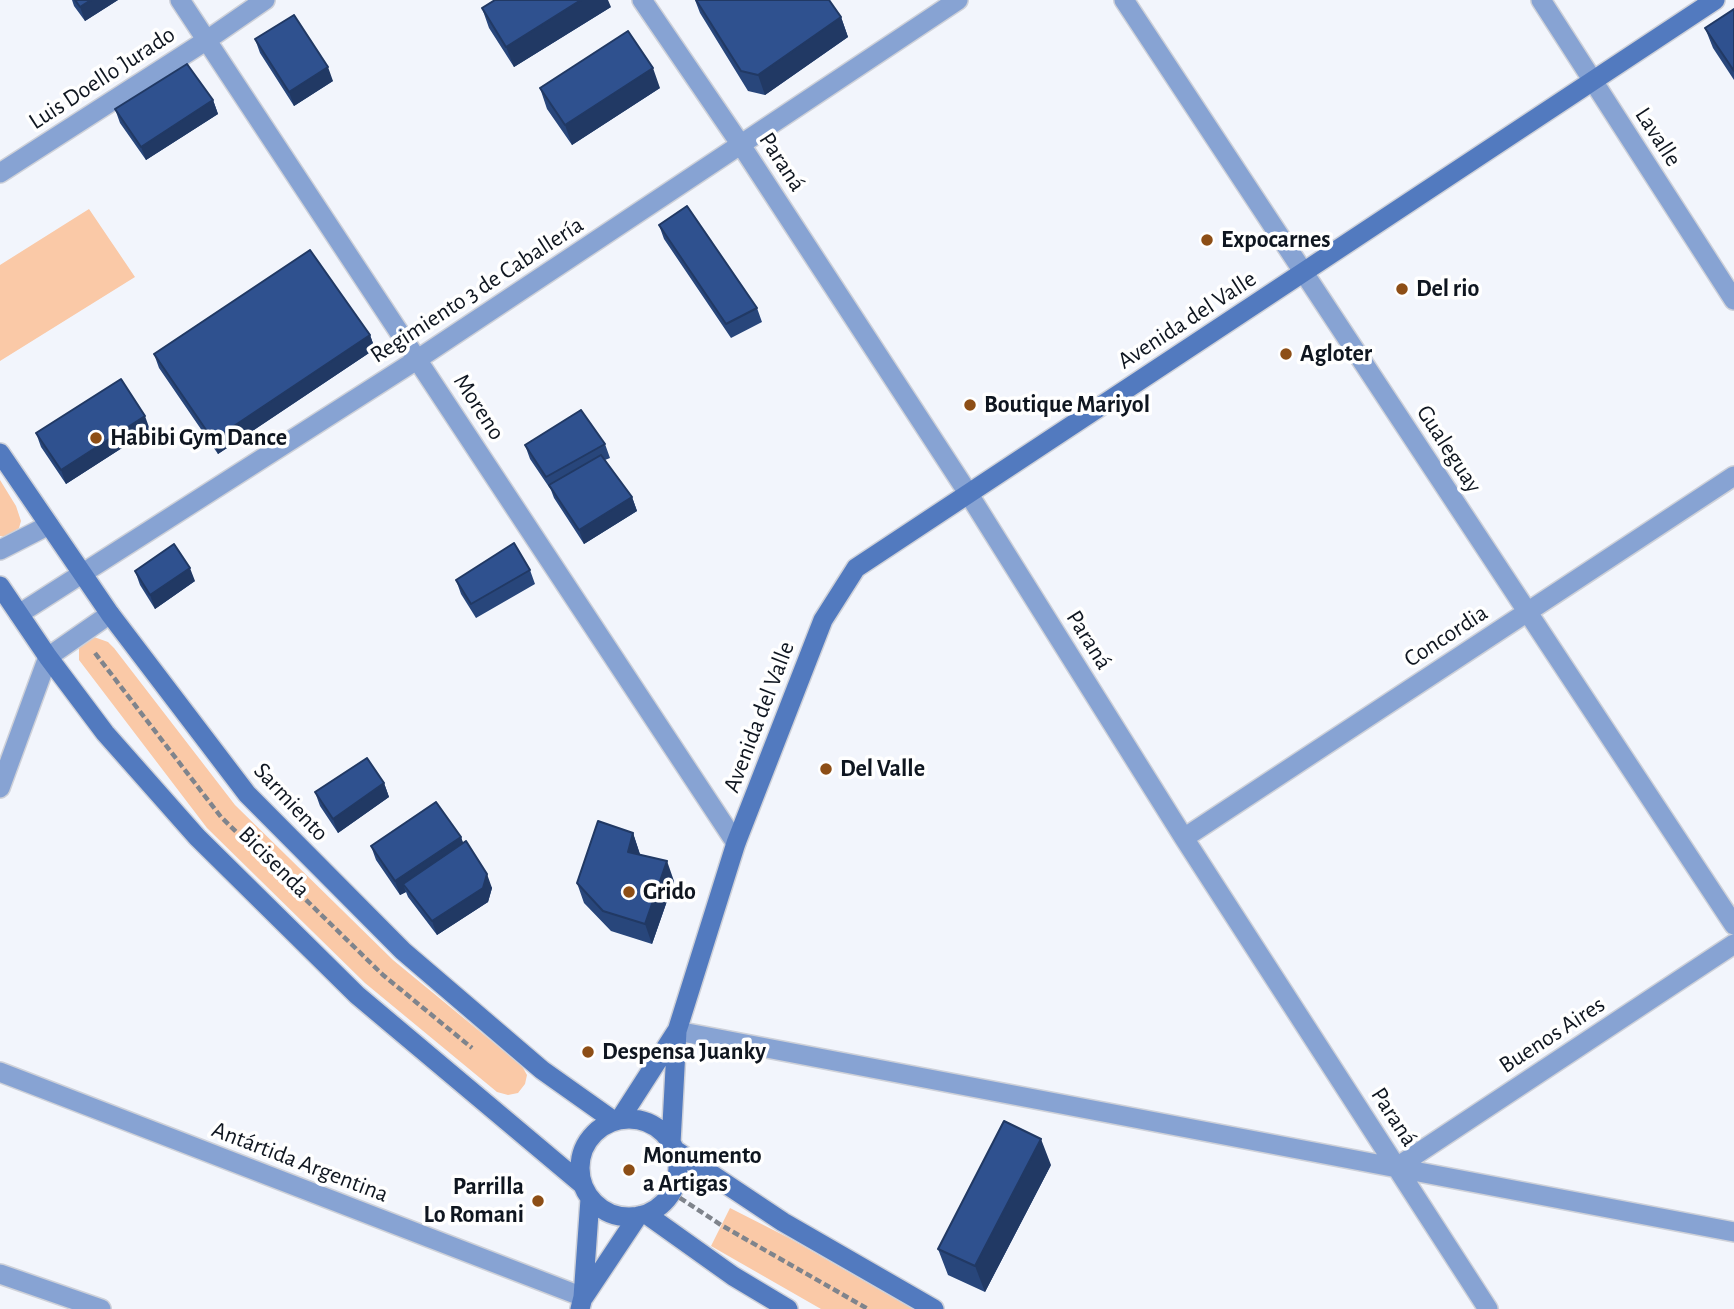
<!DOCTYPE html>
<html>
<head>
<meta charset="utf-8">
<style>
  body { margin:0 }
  canvas { display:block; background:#f2f5fc }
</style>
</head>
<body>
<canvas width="1734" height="1309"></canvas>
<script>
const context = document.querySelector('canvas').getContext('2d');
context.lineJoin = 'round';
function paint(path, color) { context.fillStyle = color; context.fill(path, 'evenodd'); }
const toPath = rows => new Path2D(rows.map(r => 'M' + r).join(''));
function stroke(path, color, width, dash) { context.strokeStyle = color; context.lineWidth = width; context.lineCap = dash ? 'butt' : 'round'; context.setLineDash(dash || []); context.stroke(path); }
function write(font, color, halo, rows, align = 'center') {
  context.font = font + ' "Alegreya Sans",sans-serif'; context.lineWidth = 7; context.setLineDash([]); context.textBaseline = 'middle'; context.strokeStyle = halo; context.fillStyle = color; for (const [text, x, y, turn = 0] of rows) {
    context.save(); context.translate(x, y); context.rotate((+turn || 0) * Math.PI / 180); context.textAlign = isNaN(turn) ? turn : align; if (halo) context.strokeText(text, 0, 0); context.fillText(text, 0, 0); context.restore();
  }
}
paint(toPath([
  [89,209,135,277,0,361,0,265],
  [0,480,16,506,21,521,19,528,5,537,0,536],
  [94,637,108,642,114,648,235,805,393,960,522,1066,527,1075,525,1084,518,1093,508,1095,497,1092,365,983,207,828,79,660,79,647,86,640],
  [730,1208,789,1238,913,1309,821,1309,711,1246]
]), '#fac9a7');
const minor = toPath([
  [180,0,736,843],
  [642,0,741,145,968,493,1184,838,1488,1309],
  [1124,0,1734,925],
  [1541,0,1734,300],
  [0,173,207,40,265,0],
  [0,550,49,525],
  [19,614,418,359,958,0],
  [0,788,48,657,110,614],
  [1184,838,1734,476],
  [677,1031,1734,1232],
  [0,1072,583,1297],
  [1397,1167,1734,944],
  [0,1274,101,1309]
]);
const secondary = toPath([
  [0,453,110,614,247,794,403,951,542,1070,614,1121],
  [0,586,48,657,105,733,197,837,357,995,583,1185],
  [620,1119,676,1032],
  '580 1168a49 49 0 1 1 98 0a49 49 0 1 1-98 0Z',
  [671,1143,677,1031,736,843,823,620,856,568,1715,0],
  [675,1150,783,1222,934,1309],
  [646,1214,733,1276,788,1309],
  [584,1297,638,1216],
  [580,1309,583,1297,590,1199]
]);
stroke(minor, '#ced1d9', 22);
stroke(secondary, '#ced1d9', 22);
stroke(toPath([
  [95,653,221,817,383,975,472,1048],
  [671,1192,721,1225,868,1309]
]), '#7f848c', 4.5, [7, 3.5]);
stroke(minor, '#87a3d3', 19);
stroke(secondary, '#527abf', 19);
paint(toPath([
  [72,0,118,0,85,21,74,6],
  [695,0,829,0,841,17,848,37,765,95,748,91,700,13],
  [611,7,514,67,489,28,482,8],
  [1734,9,1734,80,1713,48,1705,28],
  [255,39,333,81,294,106,260,53],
  [540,88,660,88,572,145,547,109],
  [213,100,218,114,146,160,120,123,115,109],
  [659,225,757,308,762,322,731,338,664,239],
  [370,335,375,349,218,454,159,368,154,354],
  [150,430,66,484,41,447,36,433],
  [605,444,610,458,605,460,632,497,637,511,584,544,554,498,551,490,530,459,525,445],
  [530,570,535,584,476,618,461,594,456,580],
  [135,571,195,581,155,609,140,585],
  [384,783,389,797,338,833,320,806,315,792],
  [633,833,640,855,674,881,652,944,611,931,584,903,577,883],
  [461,837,463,843,492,888,488,902,437,935,408,897,406,892,400,895,376,860,371,846],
  [1051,1165,985,1292,948,1275,938,1249]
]), '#28467b');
paint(toPath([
  [91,0,118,0,85,21,80,7],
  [581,0,608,0,611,7,514,67,506,47],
  [841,17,848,37,765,95,758,75],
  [328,67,333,81,294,106,289,92],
  [653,68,660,88,572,145,565,125],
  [213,100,218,114,146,160,141,147],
  [370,335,375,349,218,454,213,440],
  [145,416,150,430,66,484,61,470],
  [632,497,637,511,584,544,579,530],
  [190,568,195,581,155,609,150,595],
  [384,783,389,797,338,833,333,819],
  [633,833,640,854,636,872,628,852],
  [461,837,466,851,403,884,406,892,400,895,395,881],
  [667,861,674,881,652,944,645,924],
  [487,874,492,888,488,902,437,935,432,921],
  [1041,1139,1051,1165,985,1292,975,1266]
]), '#213964');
const building = toPath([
  [75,0,91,0,80,7,75,0],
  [495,0,581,0,506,47,482,8,495,0],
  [696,0,829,0,841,17,758,75,741,71,696,0],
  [1734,9,1734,71,1705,28,1734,9],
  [294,15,328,67,289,92,255,39,294,15],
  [628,31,653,68,565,125,540,88,628,31],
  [187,64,213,100,141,147,115,109,187,64],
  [687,206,757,308,726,324,659,225,687,206],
  [310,250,370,335,213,440,154,354,310,250],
  [121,379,145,416,61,470,36,433,121,379],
  [581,410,605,444,546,477,525,445,581,410],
  [601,455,632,497,579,530,549,485,601,455],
  [514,543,530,570,471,604,456,580,514,543],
  [174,544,190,568,150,595,135,571,174,544],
  [367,758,384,783,333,819,315,792,367,758],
  [436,802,461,837,395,881,371,846,436,802],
  [598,821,633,833,628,852,667,861,645,924,603,911,577,883,598,821],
  [466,841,487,874,483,888,432,921,403,884,466,841],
  [1004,1121,1041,1139,975,1266,938,1249,1004,1121]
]);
paint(building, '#2f518f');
stroke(building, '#213964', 2);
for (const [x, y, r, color] of [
  [1207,240,7,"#8d4e16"],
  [1402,289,7,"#8d4e16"],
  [1286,354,7,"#8d4e16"],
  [970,405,7,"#8d4e16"],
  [96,438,7,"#8d4e16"],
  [826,769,7,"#8d4e16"],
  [629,892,7,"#8d4e16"],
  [588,1052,7,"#8d4e16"],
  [629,1170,7,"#8d4e16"],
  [538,1201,7,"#8d4e16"]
]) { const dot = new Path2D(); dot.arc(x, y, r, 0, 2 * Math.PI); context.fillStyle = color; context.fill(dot); stroke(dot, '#fff', 2.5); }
write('24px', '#0f1620', '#fff', [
  ["Luis Doello Jurado",102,78,-33],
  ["Lavalle",1658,137,57],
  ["Paraná",782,162,57],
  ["Regimiento 3 de Caballería",477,290,-33],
  ["Avenida del Valle",1187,320,-33],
  ["Moreno",479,407,57],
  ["Gualeguay",1449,449,57],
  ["Concordia",1446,636,-33],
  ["Paraná",1089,640,58],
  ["Avenida del Valle",759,717,-69],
  ["Sarmiento",291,802,47],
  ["Bicisenda",274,862,45],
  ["Buenos Aires",1552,1035,-33],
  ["Paraná",1394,1117,57],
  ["Antártida Argentina",300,1162,21]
]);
write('bold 24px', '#0f1620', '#fff', [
  ["Expocarnes",1221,240],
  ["Del rio",1416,289],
  ["Agloter",1300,354],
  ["Boutique Mariyol",984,405],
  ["Habibi Gym Dance",110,438],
  ["Del Valle",840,769],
  ["Grido",643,892],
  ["Despensa Juanky",602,1052],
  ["Monumento",643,1156],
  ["a Artigas",643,1184],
  ["Parrilla",524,1187,"right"],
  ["Lo Romani",524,1215,"right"]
], 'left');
</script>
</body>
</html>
